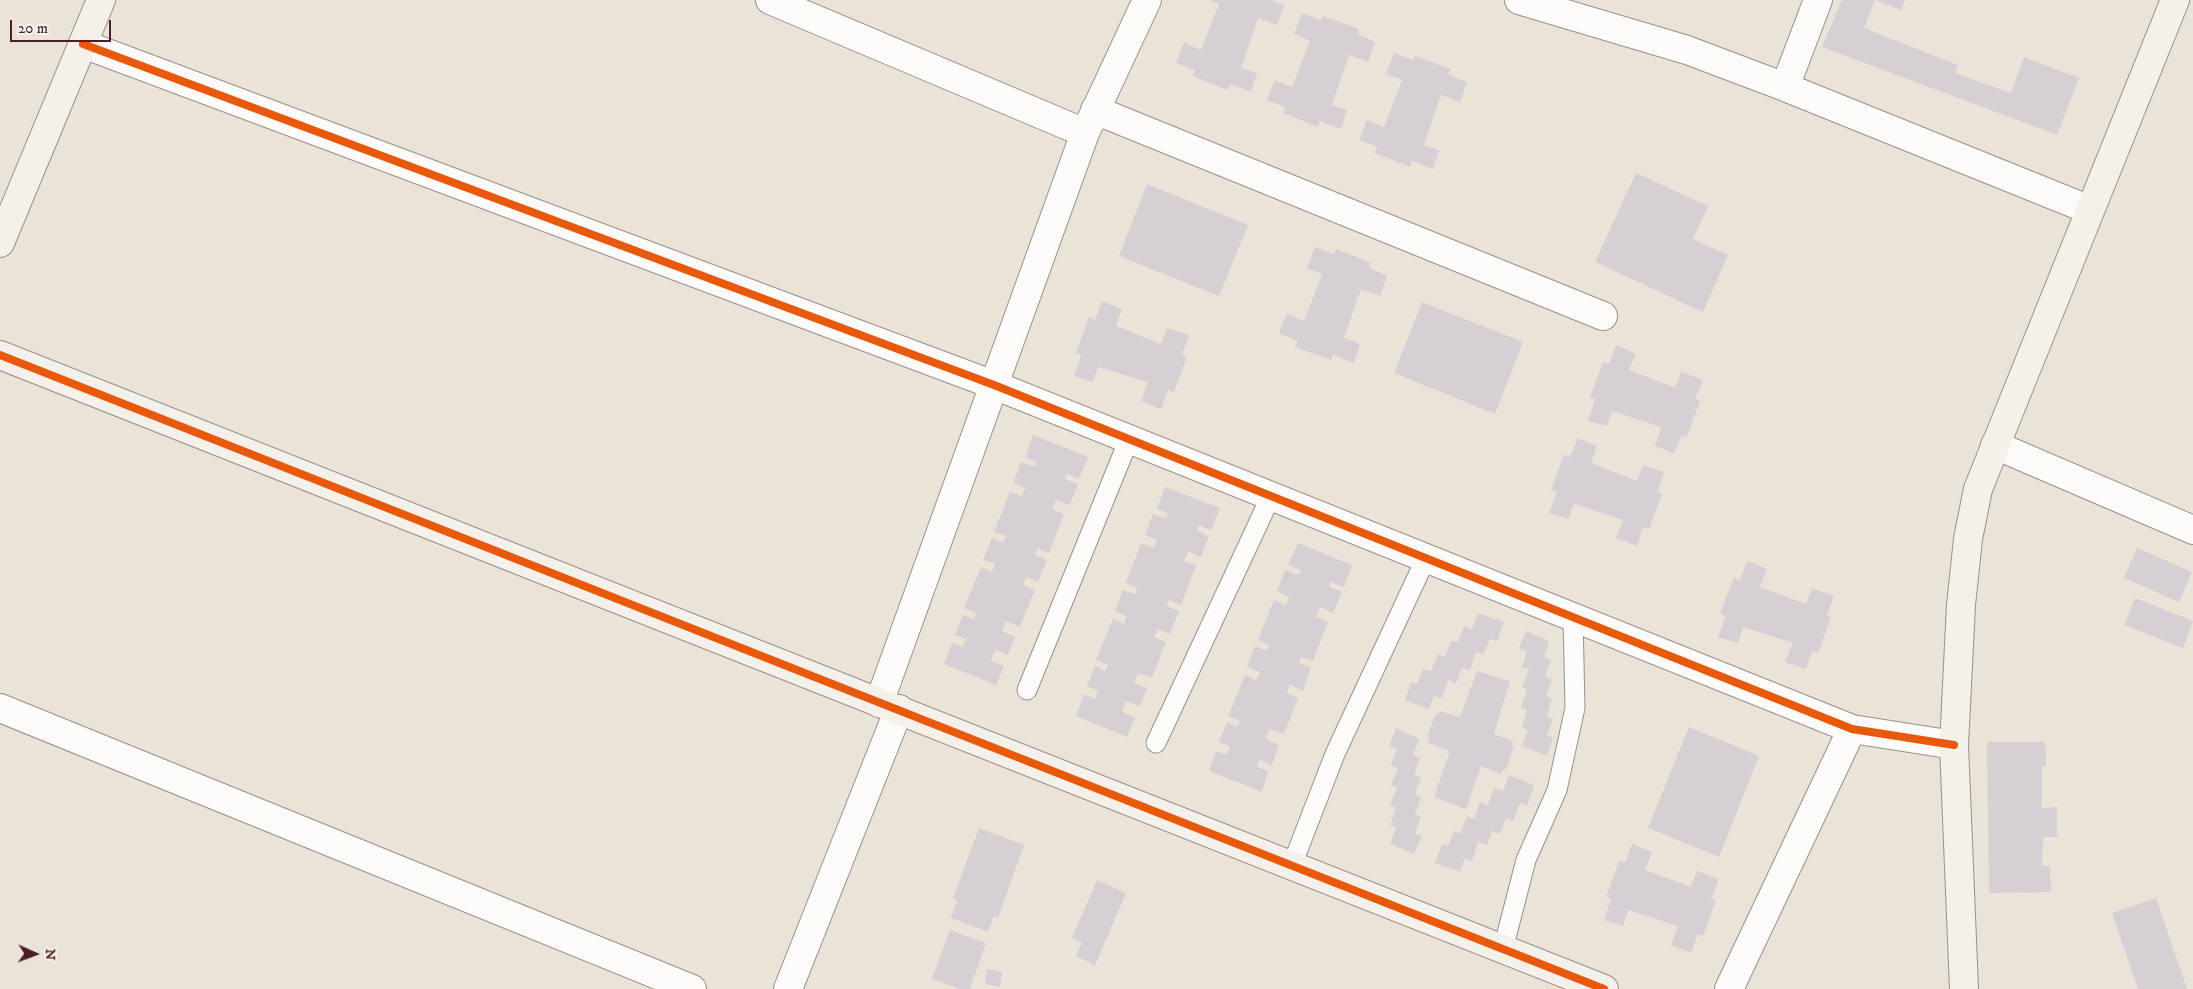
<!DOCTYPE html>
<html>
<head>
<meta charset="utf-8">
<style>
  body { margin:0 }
  #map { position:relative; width:2193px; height:989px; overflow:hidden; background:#eae4d8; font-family:"IM FELL DW Pica",serif }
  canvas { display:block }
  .north { position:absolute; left:10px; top:929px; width:50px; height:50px; -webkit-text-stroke:4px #f7f3e8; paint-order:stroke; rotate:92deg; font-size:14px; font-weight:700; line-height:20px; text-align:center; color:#4a1f2b }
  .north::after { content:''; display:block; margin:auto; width:18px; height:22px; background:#4a1f2b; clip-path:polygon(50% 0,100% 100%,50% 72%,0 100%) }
  .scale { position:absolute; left:10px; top:20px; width:101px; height:22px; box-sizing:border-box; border:2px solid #4a1f2b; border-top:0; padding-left:6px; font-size:15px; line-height:18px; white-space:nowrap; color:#4a1f2b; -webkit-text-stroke:4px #f7f3e8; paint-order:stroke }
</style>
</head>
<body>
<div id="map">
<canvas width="2193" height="989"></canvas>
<div class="north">N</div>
<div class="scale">20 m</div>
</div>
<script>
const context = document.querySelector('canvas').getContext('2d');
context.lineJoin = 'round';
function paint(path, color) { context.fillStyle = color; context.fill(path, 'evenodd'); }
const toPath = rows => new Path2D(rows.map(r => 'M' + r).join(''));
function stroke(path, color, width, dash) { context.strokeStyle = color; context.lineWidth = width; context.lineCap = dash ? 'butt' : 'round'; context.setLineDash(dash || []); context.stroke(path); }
paint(toPath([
  [1209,0,1271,0,1284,5,1277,25,1258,18,1241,68,1257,73,1251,92,1230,84,1228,90,1192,76,1195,70,1176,63,1184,43,1201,50,1219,4],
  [1842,0,1875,0,1864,28,1958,65,1955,73,2011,93,2024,57,2079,78,2057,135,1822,47],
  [1875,0,1905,0,1901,10],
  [1302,13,1321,20,1323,16,1359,29,1357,34,1375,42,1368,62,1349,55,1332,105,1347,110,1341,129,1320,121,1318,127,1283,113,1285,107,1267,100,1275,80,1292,87,1310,41,1294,34],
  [1394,53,1413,60,1415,56,1451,69,1448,74,1467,82,1460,102,1441,95,1424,145,1439,150,1433,169,1412,161,1410,167,1375,153,1377,147,1359,140,1367,120,1384,127,1402,80,1386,74],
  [1636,173,1708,206,1693,239,1728,255,1703,312,1595,262],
  [1147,184,1248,225,1219,296,1119,256],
  [1315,247,1334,254,1336,249,1371,263,1369,268,1387,276,1380,296,1361,289,1344,338,1360,344,1354,363,1333,355,1331,360,1295,347,1298,341,1279,333,1287,313,1304,321,1322,274,1307,268],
  [1102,301,1122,309,1116,326,1161,344,1167,328,1189,335,1182,355,1187,357,1174,392,1168,390,1161,409,1141,401,1148,382,1098,367,1093,382,1074,376,1081,355,1076,353,1089,317,1095,320],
  [1422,302,1523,342,1495,414,1394,373],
  [1616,345,1636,354,1629,370,1675,388,1681,372,1703,380,1695,399,1700,401,1687,437,1682,435,1674,453,1655,446,1661,427,1612,411,1607,426,1588,421,1595,399,1590,397,1603,362,1609,364],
  [1033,435,1088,457,1079,479,1067,474,1065,479,1078,484,1070,505,1056,500,1052,509,1064,514,1049,553,1038,548,1035,555,1047,560,1038,582,1026,577,1023,585,1035,590,1020,627,1006,621,1002,631,1015,637,1008,655,995,650,991,661,1004,666,996,685,944,664,952,643,963,647,966,639,955,635,963,615,974,619,976,613,964,608,981,567,992,572,995,564,983,560,992,538,1003,543,1006,536,994,532,1010,492,1022,496,1025,488,1013,483,1021,462,1035,467,1036,462,1025,457],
  [1578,438,1597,446,1591,463,1637,481,1643,465,1664,472,1657,492,1662,494,1649,529,1643,527,1637,546,1616,538,1623,520,1574,504,1568,519,1549,513,1557,492,1551,490,1564,454,1570,457],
  [1165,487,1220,508,1211,530,1199,525,1197,531,1209,536,1201,557,1188,551,1184,561,1196,565,1181,605,1169,600,1167,606,1179,611,1170,634,1158,629,1154,637,1166,642,1152,678,1138,673,1134,683,1147,688,1140,706,1126,701,1122,712,1135,718,1127,737,1076,716,1084,694,1095,699,1098,691,1087,686,1095,666,1105,671,1108,665,1096,660,1113,619,1124,624,1127,616,1115,611,1123,590,1135,594,1137,588,1126,583,1141,543,1154,548,1157,540,1145,535,1153,514,1166,519,1168,513,1157,509],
  [1298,543,1352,565,1344,587,1331,582,1329,587,1342,592,1333,613,1320,607,1316,617,1328,622,1313,661,1301,657,1299,663,1311,667,1303,691,1290,685,1287,693,1298,698,1284,734,1270,729,1266,739,1279,745,1272,765,1259,760,1257,767,1268,771,1262,792,1209,771,1216,751,1227,755,1230,747,1219,742,1227,722,1237,727,1240,721,1228,716,1245,675,1256,680,1260,672,1247,667,1255,646,1267,651,1269,645,1258,640,1274,600,1286,605,1289,597,1277,591,1285,570,1298,575,1301,570,1288,565],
  [2137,548,2192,572,2179,602,2124,578],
  [1747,561,1767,569,1760,587,1806,604,1812,588,1834,596,1827,615,1831,617,1818,653,1812,651,1806,669,1785,662,1793,643,1743,627,1738,643,1718,637,1726,616,1720,613,1734,578,1740,580],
  [2135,598,2193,621,2183,648,2124,625],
  [1478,613,1504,622,1497,641,1490,639,1483,655,1476,652,1470,670,1462,668,1456,683,1448,680,1442,698,1434,696,1429,709,1405,700,1411,682,1417,684,1423,669,1431,671,1438,654,1445,657,1451,641,1458,642,1464,626,1472,629],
  [1526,631,1549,641,1544,657,1551,660,1545,677,1552,679,1546,696,1552,699,1547,716,1553,719,1547,735,1553,738,1547,756,1522,746,1528,730,1522,728,1527,710,1521,708,1527,689,1522,687,1529,669,1522,667,1527,651,1519,648],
  [1477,671,1510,681,1494,734,1513,741,1512,746,1514,746,1506,769,1503,769,1502,774,1481,766,1466,809,1434,797,1450,751,1428,743,1430,738,1427,737,1435,715,1437,716,1439,711,1460,717],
  [1689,727,1759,756,1719,857,1648,828],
  [1396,728,1419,739,1413,755,1420,758,1414,775,1421,777,1415,794,1421,798,1415,814,1421,817,1415,834,1422,836,1414,854,1390,844,1396,827,1390,826,1396,808,1390,805,1397,788,1391,785,1398,768,1391,765,1397,749,1389,746],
  [1987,742,2045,742,2046,766,2042,766,2042,808,2057,807,2057,837,2043,837,2042,866,2050,866,2051,892,1989,893],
  [1509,775,1534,785,1527,806,1520,803,1513,821,1506,818,1500,834,1492,831,1487,845,1478,842,1472,861,1465,858,1460,872,1435,863,1442,844,1448,846,1454,831,1460,834,1467,816,1474,819,1480,802,1488,805,1494,788,1503,791],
  [979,828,1024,845,998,918,994,916,988,932,951,918,957,900,953,898],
  [1632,844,1652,852,1645,870,1691,887,1697,871,1719,879,1711,899,1716,900,1703,936,1698,934,1691,953,1671,945,1678,926,1628,910,1623,926,1604,920,1611,899,1606,897,1619,861,1625,863],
  [1097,880,1126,893,1095,965,1076,956,1082,942,1072,938],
  [2156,898,2187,989,2138,989,2112,913],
  [950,930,986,943,970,989,960,989,932,979],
  [987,969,1002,972,1000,987,985,984]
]), '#d6cfd4');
const lane = toPath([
  [1027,690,1129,439],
  [1156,743,1271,496],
  [1292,865,1335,754,1426,558],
  [1503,949,1526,860,1557,790,1575,708,1573,617]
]);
const street = toPath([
  [770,0,1085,133],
  [1519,0,1687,50,1785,87,2090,210],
  [83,44,994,385,1852,729,1954,745],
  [1785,87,1818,0],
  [1095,110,1603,316],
  [1995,445,2193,530],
  [879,703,1085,133,1147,0],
  [0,708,692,989],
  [788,989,899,709],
  [1729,989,1852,729]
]);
const secondary = toPath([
  [0,243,101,0],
  [0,355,1604,989],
  [1964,989,1954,745,1961,605,1968,539,1978,489,2175,0]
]);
stroke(lane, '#998f8b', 21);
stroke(street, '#998f8b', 30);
stroke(secondary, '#998f8b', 30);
stroke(lane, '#fcfbf9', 19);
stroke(street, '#fcfbf9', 28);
stroke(secondary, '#f4f1eb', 28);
stroke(toPath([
  [83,44,994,385,1852,729,1954,745],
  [0,355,1604,989]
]), '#e8590c', 8);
</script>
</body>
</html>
